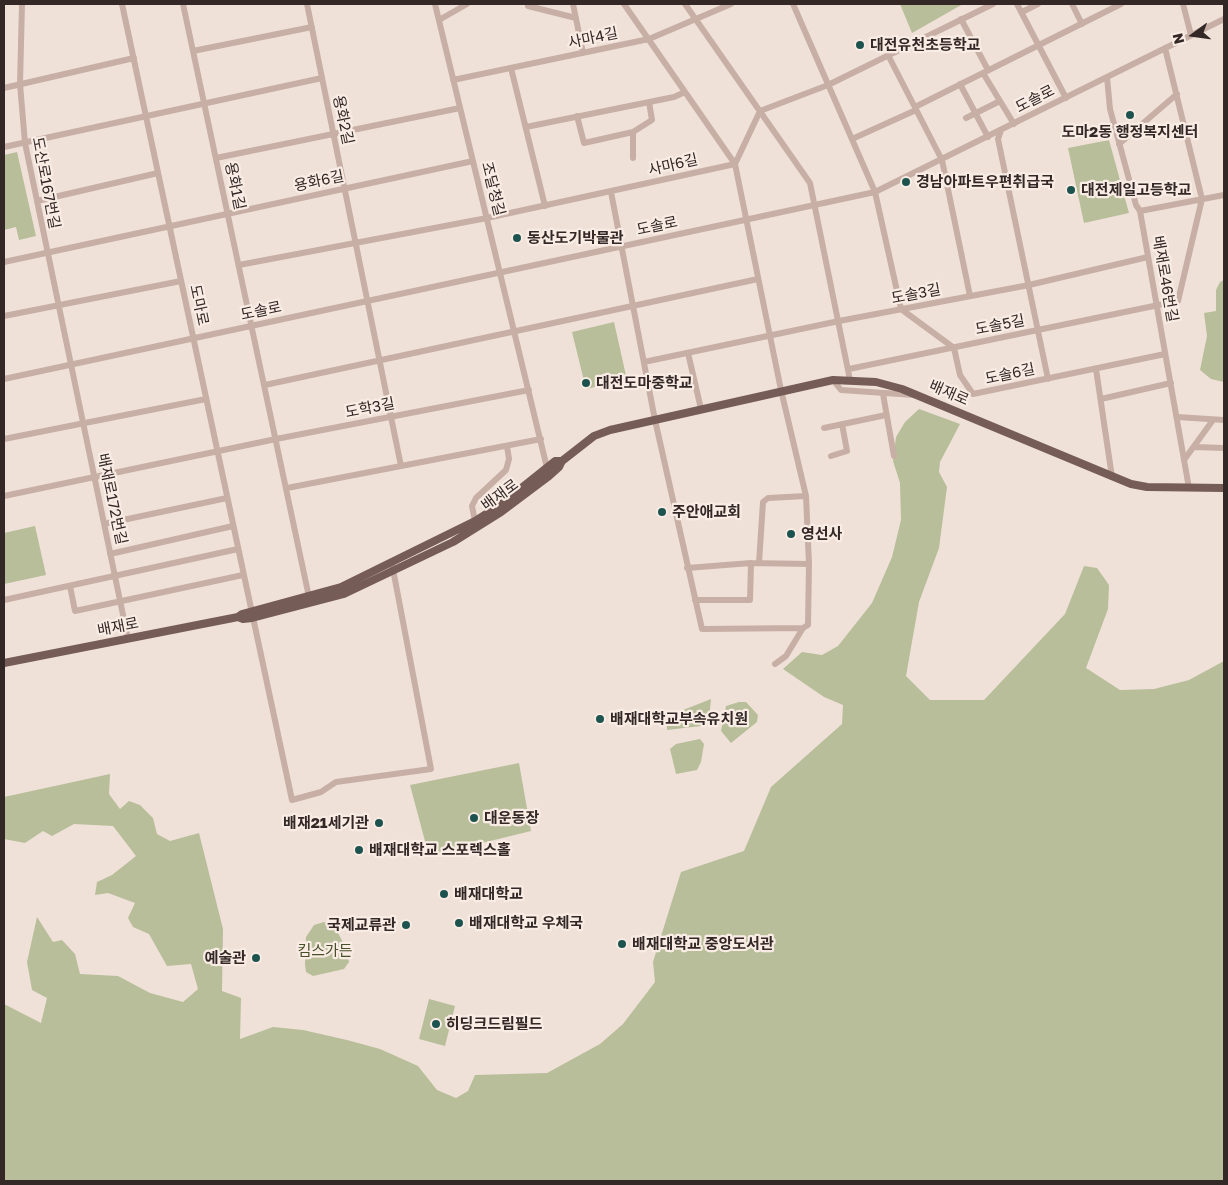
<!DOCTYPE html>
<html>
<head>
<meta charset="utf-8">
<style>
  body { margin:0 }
  #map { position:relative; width:1228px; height:1185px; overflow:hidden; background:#f0e1d8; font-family:"Golos Text",sans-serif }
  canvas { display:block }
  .frame { position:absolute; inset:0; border:5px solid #332826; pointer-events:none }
  .north { position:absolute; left:1168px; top:10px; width:50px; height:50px; -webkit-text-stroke:4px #f8ece4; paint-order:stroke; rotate:256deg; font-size:14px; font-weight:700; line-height:20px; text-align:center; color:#332826 }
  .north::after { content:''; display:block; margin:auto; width:18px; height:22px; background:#332826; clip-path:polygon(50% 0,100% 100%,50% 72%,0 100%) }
</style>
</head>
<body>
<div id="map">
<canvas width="1228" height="1185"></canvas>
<div class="frame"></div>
<div class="north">N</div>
</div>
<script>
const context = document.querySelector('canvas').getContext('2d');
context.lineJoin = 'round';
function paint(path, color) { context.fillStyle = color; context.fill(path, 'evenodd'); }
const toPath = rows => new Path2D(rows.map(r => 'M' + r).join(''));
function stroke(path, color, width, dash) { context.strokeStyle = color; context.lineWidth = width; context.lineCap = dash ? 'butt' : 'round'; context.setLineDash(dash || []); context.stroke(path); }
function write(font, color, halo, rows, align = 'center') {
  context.font = font + ' "Golos Text","Noto Sans KR",sans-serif'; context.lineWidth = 4.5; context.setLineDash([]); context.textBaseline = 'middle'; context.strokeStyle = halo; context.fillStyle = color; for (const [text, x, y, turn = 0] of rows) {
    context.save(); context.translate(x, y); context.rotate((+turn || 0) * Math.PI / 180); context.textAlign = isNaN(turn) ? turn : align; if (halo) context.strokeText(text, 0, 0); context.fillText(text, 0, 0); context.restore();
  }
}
paint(toPath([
  [900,4,963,4,912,33],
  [1109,140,1129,213,1084,223,1068,148],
  [17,152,36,236,19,240,16,227,4,230,4,155],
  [1224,280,1224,382,1211,379,1200,370,1207,336,1204,313,1216,311,1216,290,1220,282],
  [614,322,627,380,586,389,572,332],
  [919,409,960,424,940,462,939,472,947,487,939,548,919,602,906,676,930,700,984,700,1065,614,1084,566,1097,568,1109,585,1108,609,1086,668,1120,690,1154,689,1189,680,1224,661,1224,1181,4,1181,4,1004,41,1023,47,998,32,990,27,962,37,917,53,942,62,940,75,954,80,974,118,976,150,993,183,1002,198,989,191,964,167,966,149,934,133,927,128,918,135,903,108,893,95,895,97,882,112,875,136,856,113,826,74,824,52,836,43,831,25,843,4,839,4,797,110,774,109,794,120,809,129,801,140,805,153,818,157,834,170,841,199,833,223,929,222,991,241,998,240,1039,273,1027,303,1030,347,1040,380,1049,418,1066,437,1090,456,1098,468,1091,475,1075,547,1073,600,1044,623,1024,655,982,653,962,681,872,744,851,771,787,842,724,843,705,824,697,783,669,802,652,822,655,838,646,872,603,892,557,901,520,900,483,893,461,896,437,905,422],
  [35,526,46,575,4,584,4,533],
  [711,699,709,719,701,726,667,730,667,721,673,714],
  [739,702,746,702,758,715,757,722,731,743,721,731,726,706],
  [700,739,704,744,701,762,697,770,676,774,670,749,676,744],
  [519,763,531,831,429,856,410,785],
  [324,922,330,924,338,933,346,948,349,962,344,969,313,976,306,972,305,964,306,937,314,925],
  [429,999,455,1006,445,1046,419,1039]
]), '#b7be99');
stroke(toPath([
  [22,4,20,84,25,143,128,639],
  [122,4,292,800,321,792,336,782,431,769,392,564],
  [183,4,309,597],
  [307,4,401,466],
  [435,4,548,472],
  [528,4,528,6,576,18],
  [573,4,583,53],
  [624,4,735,164,781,390,806,496,809,564,808,625,803,628,786,656,775,664],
  [685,4,810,183,850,380],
  [793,4,875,192,901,309,954,348,960,375,973,394,1165,354],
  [1017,4,1066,98],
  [1072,4,1082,24],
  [1183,4,1191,35],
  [1022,12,1038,4],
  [961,19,988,70],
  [439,20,467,4],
  [193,51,312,27],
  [888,55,942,160,970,296],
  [511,68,545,206],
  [983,73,1014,124],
  [1107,77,1110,109,1136,205,1140,211,1189,488],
  [453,80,649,39,731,4],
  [960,84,988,137],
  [4,88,134,58],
  [915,107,1121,4],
  [577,116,584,143,633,132,652,120,649,102],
  [966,118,1000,101],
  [526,127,674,97,685,92],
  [1001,130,998,139,1048,379],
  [633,132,633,158],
  [852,139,916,110],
  [1119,144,1177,94],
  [4,147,322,78],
  [216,158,460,108],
  [611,192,655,420,702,629,803,628],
  [37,201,158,173],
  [1140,211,1224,195],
  [4,262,473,161],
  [239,265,487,218,735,164,760,111,828,85,993,4],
  [4,316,181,281],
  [688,353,701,409],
  [644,362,839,321,1029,285,1148,257],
  [849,369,1178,301,1202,199,1165,48],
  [1096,369,1112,477],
  [4,379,875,192,1224,19],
  [833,380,841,390,914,395],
  [265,385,758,279],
  [883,394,894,456],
  [1101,399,1171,383],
  [1177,417,1224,420],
  [824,428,886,415],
  [4,439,206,399],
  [1195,447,1224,448],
  [831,456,847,451,842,424],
  [1184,460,1213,420],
  [287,488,541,439],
  [4,496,276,439,529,390],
  [475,521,472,506,476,498,506,470,509,459,507,446],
  [104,524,227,498],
  [110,554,233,526],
  [759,563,763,502,768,498,806,496],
  [687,568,751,563,809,564],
  [70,586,75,611,243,575],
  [4,600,238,549],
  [695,600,750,600,751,563]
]), '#c7afa5', 6);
stroke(toPath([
  [238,617,243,619,252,618,344,594,453,542,501,512,549,476,559,467,562,461,594,436,610,430,833,380,876,382,902,389,1131,484,1147,487,1224,488],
  [4,663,238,617,242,614,341,587,475,521,500,505,555,461,562,461]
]), '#755c57', 8);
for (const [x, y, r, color] of [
  [860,45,5,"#1d534e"],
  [1130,115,5,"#1d534e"],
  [906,182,5,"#1d534e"],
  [1071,190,5,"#1d534e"],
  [517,238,5,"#1d534e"],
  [586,383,5,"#1d534e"],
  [662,512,5,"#1d534e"],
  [791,534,5,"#1d534e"],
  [600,719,5,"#1d534e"],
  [474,818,5,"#1d534e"],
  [379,823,5,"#1d534e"],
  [359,850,5,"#1d534e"],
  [444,894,5,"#1d534e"],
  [459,923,5,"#1d534e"],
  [406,925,5,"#1d534e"],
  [622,944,5,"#1d534e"],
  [256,958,5,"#1d534e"],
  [436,1024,5,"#1d534e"]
]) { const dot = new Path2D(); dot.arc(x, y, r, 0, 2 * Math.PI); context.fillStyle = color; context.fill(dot); stroke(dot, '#f8ece4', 2); }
write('15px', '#332826', '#f8ece4', [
  ["사마4길",593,38,-12],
  ["도솔로",1035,99,-27],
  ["용화2길",343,120,78],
  ["사마6길",673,165,-13],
  ["용화6길",319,181,-12],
  ["도산로167번길",46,183,79],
  ["용화1길",235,186,78],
  ["조달청길",493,189,76],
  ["도솔로",657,226,-12],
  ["배재로46번길",1165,279,80],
  ["도솔3길",916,294,-11],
  ["도마로",199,305,78],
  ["도솔로",261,311,-12],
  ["도솔5길",1000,325,-11],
  ["도솔6길",1010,374,-12],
  ["배재로",949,393,23],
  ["도학3길",370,408,-11],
  ["배재로",500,495,-36],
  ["배재로172번길",112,499,78],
  ["배재로",118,627,-11]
]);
write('bold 15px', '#332826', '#f8ece4', [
  ["대전유천초등학교",870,45],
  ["도마2동 행정복지센터",1130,132,"center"],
  ["경남아파트우편취급국",916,182],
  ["대전제일고등학교",1081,190],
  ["동산도기박물관",527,238],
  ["대전도마중학교",596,383],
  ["주안애교회",672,512],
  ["영선사",801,534],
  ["배재대학교부속유치원",610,719],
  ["대운동장",484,818],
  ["배재21세기관",369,823,"right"],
  ["배재대학교 스포렉스홀",369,850],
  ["배재대학교",454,894],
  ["배재대학교 우체국",469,923],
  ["국제교류관",396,925,"right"],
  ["배재대학교 중앙도서관",632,944],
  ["예술관",246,958,"right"],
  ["히딩크드림필드",446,1024]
], 'left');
write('15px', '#48502a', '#f8ece4', [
  ["킴스가든",325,951]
]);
</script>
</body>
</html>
